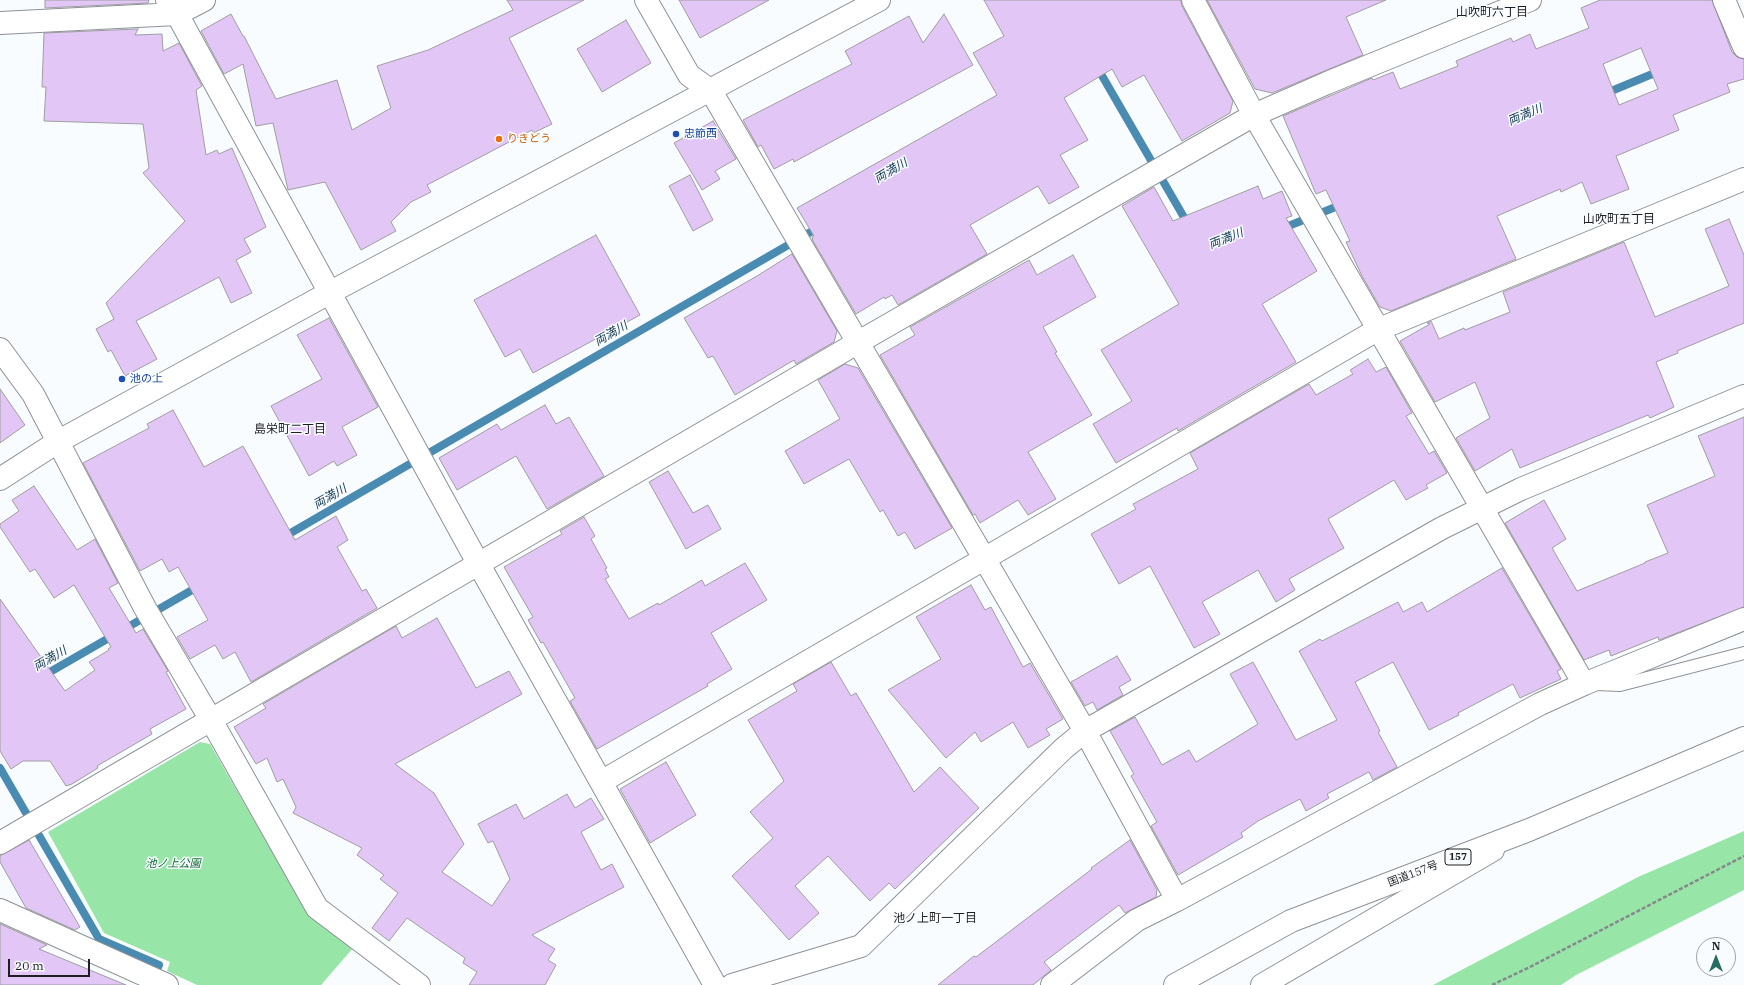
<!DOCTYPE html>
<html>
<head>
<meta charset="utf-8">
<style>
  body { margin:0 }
  #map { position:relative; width:1744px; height:985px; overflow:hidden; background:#f9fcff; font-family:"IBM Plex Serif",serif }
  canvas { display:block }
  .north { position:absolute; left:1696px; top:937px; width:40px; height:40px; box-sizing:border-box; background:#f9fcff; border:1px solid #a1a4a6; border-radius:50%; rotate:0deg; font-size:11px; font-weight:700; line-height:16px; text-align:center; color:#1e1f21 }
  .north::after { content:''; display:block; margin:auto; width:14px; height:18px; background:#276c60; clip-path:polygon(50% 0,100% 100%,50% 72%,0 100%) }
  .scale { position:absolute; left:8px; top:959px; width:82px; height:18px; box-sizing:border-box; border:2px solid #1e1f21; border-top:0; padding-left:5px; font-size:12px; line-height:14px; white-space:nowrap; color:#1e1f21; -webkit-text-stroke:3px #f9fcff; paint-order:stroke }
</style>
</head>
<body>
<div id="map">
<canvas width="1744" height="985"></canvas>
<div class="north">N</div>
<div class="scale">20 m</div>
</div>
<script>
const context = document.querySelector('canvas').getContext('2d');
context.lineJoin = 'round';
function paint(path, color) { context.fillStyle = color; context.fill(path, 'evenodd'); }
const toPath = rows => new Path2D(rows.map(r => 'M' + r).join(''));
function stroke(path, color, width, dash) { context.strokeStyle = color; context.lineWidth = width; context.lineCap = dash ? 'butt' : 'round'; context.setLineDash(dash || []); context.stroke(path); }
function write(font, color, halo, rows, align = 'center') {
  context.font = font + ' "IBM Plex Serif","Noto Sans JP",serif'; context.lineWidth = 3; context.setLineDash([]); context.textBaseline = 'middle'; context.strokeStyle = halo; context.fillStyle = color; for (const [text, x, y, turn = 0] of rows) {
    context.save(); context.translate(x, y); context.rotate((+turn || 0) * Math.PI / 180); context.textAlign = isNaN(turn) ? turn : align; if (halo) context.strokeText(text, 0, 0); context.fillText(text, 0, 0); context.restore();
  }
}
paint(toPath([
  [200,742,210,744,309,916,353,948,321,985,197,985,167,971,170,962,104,933,48,832],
  [1744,831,1744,890,1576,975,1561,985,1433,985,1638,877]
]), '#97e6a8');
stroke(toPath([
  [1097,67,1189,226],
  [1604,94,1662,70],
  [1281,229,1343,204],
  [282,538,821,226],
  [43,676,199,586],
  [0,768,99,939,159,965,153,978]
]), '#4a8bb2', 8);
const building = toPath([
  [45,0,149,0,148,3,45,8,45,0],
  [507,0,584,0,509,38,552,124,533,133,532,130,427,185,431,192,411,202,391,222,396,231,361,250,325,182,288,190,273,123,256,126,243,64,224,74,201,31,231,14,243,36,244,36,276,99,337,80,352,130,391,108,377,66,428,50,513,10,507,0],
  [679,0,769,0,700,38,679,0],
  [984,0,1181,0,1182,6,1233,101,1230,113,1182,141,1144,75,1122,87,1112,69,1064,98,1088,140,1060,155,1079,187,1049,204,1038,186,970,225,987,254,898,305,892,295,885,299,884,297,856,314,813,241,812,237,814,236,797,208,997,95,973,53,1004,36,984,0],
  [1207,0,1386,0,1346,17,1363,55,1272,93,1255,89,1207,0],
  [1600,0,1712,0,1732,52,1737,57,1744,59,1744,79,1727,84,1730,92,1673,115,1679,130,1616,156,1629,189,1591,204,1582,182,1561,192,1560,189,1497,216,1516,259,1391,311,1380,307,1362,276,1346,242,1350,241,1326,190,1316,194,1283,116,1372,78,1373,80,1393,72,1400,89,1458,66,1456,61,1511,38,1513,42,1530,34,1536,49,1589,28,1581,8,1600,0],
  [1641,48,1658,89,1619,105,1603,64,1641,48],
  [944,14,973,65,794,162,793,159,774,169,761,145,758,147,743,120,852,64,845,51,909,16,923,43,944,14],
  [626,20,651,63,602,92,577,49,626,20],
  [138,29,135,35,162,34,163,51,179,43,202,86,196,90,206,155,217,150,219,154,232,148,266,227,244,239,251,252,236,260,252,293,231,303,219,277,136,321,157,359,125,376,111,350,108,352,96,329,114,319,106,303,185,221,143,173,149,168,143,124,44,121,46,87,42,87,44,33,138,29],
  [713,121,736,159,715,171,720,179,702,190,674,143,713,121],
  [690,175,713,220,693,231,669,186,690,175],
  [1258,186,1263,199,1282,191,1292,216,1286,218,1317,271,1262,304,1296,362,1178,431,1177,428,1116,463,1093,424,1132,401,1101,350,1179,304,1122,206,1154,187,1173,221,1258,186],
  [1729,219,1744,255,1744,323,1677,351,1678,353,1656,362,1674,407,1650,418,1648,415,1520,468,1512,449,1475,471,1456,438,1490,418,1475,382,1435,402,1400,341,1430,324,1427,323,1431,321,1439,339,1464,328,1465,330,1510,312,1503,292,1624,242,1655,317,1729,286,1705,229,1729,219],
  [596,235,640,315,533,373,520,349,505,357,474,300,596,235],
  [792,254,837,331,834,342,796,364,794,360,735,395,713,356,708,358,684,318,757,276,792,254],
  [1073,255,1096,297,1043,327,1057,352,1055,353,1092,415,1028,452,1056,499,1028,515,1018,500,980,523,975,514,973,515,880,355,915,335,910,327,1029,260,1037,275,1073,255],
  [329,318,378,407,342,427,357,455,337,466,334,461,309,476,271,406,322,379,297,335,329,318],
  [1368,359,1376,372,1386,367,1412,413,1406,416,1429,454,1434,451,1447,473,1426,485,1428,488,1406,500,1394,480,1328,519,1344,548,1289,579,1295,590,1276,602,1258,570,1202,602,1220,634,1194,648,1150,566,1119,584,1091,534,1136,509,1133,504,1198,469,1190,453,1309,384,1316,395,1353,374,1350,370,1368,359],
  [845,364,858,368,952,528,915,549,905,532,898,536,883,510,880,512,849,459,804,484,785,451,840,419,818,380,845,364],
  [0,389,25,425,0,443,0,389],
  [545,405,556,424,569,417,604,476,547,509,516,456,457,490,439,458,497,424,501,430,545,405],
  [173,410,204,467,243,446,295,540,336,516,348,540,337,547,362,591,366,589,377,608,251,682,235,652,223,659,215,645,190,659,177,637,208,620,178,567,169,572,162,559,140,571,83,463,149,428,147,424,173,410],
  [1744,417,1744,607,1659,640,1658,637,1611,656,1609,650,1584,660,1505,523,1544,500,1566,539,1552,548,1577,591,1645,563,1645,562,1668,553,1647,505,1715,476,1698,436,1744,417],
  [668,471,693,513,708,505,721,529,686,549,649,482,668,471],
  [34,486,77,550,95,539,118,583,109,588,136,633,143,629,168,671,166,672,186,709,150,729,152,734,97,766,98,768,72,784,66,786,50,761,23,761,11,769,0,751,0,599,65,691,95,670,89,662,109,650,108,649,111,647,74,585,54,598,35,569,30,572,0,527,0,524,19,511,12,500,34,486],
  [584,517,595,536,591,539,607,568,605,569,609,577,605,579,629,619,658,603,659,605,702,580,705,586,745,563,767,600,711,633,732,669,707,684,708,686,597,749,570,701,575,698,543,642,541,643,528,620,533,617,504,567,562,534,560,531,584,517],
  [1502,568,1561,669,1557,671,1561,679,1520,698,1513,684,1458,713,1459,715,1429,730,1393,662,1355,682,1380,731,1378,732,1397,767,1373,780,1369,772,1327,794,1329,798,1306,811,1300,799,1258,821,1241,833,1243,837,1178,875,1151,826,1157,822,1131,776,1134,774,1110,731,1135,717,1162,765,1189,750,1196,762,1258,724,1230,674,1253,662,1296,740,1337,720,1299,651,1320,639,1322,641,1398,602,1403,612,1422,602,1427,612,1502,568],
  [971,585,985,610,991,607,1023,667,1030,663,1063,719,1046,729,1050,735,1028,748,1013,722,981,742,975,732,946,758,888,690,941,659,916,617,971,585],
  [437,618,476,688,509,671,522,694,395,764,434,793,464,844,442,872,492,906,510,879,493,841,488,843,478,824,516,804,524,819,567,794,575,808,591,798,604,819,581,832,601,870,612,864,624,887,532,935,555,949,548,960,556,965,545,985,469,985,477,972,463,963,465,958,407,918,389,941,372,928,398,893,380,879,384,875,357,855,362,848,293,813,296,807,283,779,277,782,267,758,256,764,234,727,266,708,263,704,396,626,402,638,437,618],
  [1117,656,1131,680,1119,687,1123,695,1097,710,1093,702,1085,706,1071,682,1117,656],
  [831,662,851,696,856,693,914,792,940,767,979,808,895,889,889,883,870,901,828,856,795,886,819,913,789,940,732,876,773,838,750,812,784,781,748,720,797,691,793,684,831,662],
  [666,762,696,815,650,843,620,789,666,762],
  [29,840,80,927,75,930,26,908,0,862,0,856,29,840],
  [1130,840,1157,890,1156,897,1125,913,1119,905,1044,962,1051,970,1033,985,938,985,974,956,976,957,1092,869,1091,868,1130,840],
  [0,924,47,945,39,949,126,985,0,985,0,924]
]);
paint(building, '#e2c6f6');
stroke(building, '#a09da2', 1);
const lane = toPath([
  [1595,684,1620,685,1744,653]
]);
const street = toPath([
  [167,0,177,14,478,563,715,985],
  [1193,0,1254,115,1584,684],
  [1724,0,1744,47],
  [0,23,177,14,204,0],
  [711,91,1085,731,1177,900,1540,704,1584,684,1744,619],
  [0,349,33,394,145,608,211,720,317,908,419,985],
  [601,782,1377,330,1744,179],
  [0,843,857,343,1254,115,1327,83,1530,0],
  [0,910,167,985],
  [732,985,861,946,1063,749,1085,731,1442,528,1521,489,1744,396],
  [1052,985,1137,920,1177,900],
  [1262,985,1493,850]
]);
const secondary = toPath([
  [646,0,689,75,711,91],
  [0,479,59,441,329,293,879,0]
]);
const highway = toPath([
  [1175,985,1291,921,1529,830,1744,738]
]);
stroke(lane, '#8e9196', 14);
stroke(street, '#8e9196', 24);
stroke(secondary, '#8e9196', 24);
stroke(highway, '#8e9196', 24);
stroke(toPath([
  [1492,985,1530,967,1744,856]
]), '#86888b', 2.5, [4, 2]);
stroke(lane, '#fff', 12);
stroke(street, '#fff', 22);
stroke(secondary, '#fff', 22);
stroke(highway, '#fff', 22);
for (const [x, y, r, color] of [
  [676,134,4,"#1a4fb4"],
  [499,139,4,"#e8710a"],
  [122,379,4,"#1a4fb4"]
]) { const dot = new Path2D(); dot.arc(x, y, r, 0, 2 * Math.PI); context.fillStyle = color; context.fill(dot); stroke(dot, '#f9fcff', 1.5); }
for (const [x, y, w] of [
  [1458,857,26]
]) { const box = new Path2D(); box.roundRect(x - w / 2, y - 8, w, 16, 3); context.fillStyle = '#f9fcff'; context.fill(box); stroke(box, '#1e1f21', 1); }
write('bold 10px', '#1e1f21', null, [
  ["157",1458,857]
]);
write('11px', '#164399', '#f9fcff', [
  ["忠節西",684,134],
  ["池の上",130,379]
], 'left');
write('11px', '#c56008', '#f9fcff', [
  ["りきどう",507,139]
], 'left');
write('italic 11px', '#0f6931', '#f9fcff', [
  ["池ノ上公園",173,864]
]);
write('11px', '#1e1f21', '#f9fcff', [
  ["国道157号",1413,874,-21]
]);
write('12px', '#1e1f21', '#f9fcff', [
  ["山吹町六丁目",1492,13],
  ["山吹町五丁目",1619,220],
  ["島栄町二丁目",290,430],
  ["池ノ上町一丁目",935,919]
]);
write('italic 12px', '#123950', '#f9fcff', [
  ["両満川",1525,115,-23],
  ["両満川",891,171,-31],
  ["両満川",1226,239,-22],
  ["両満川",611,334,-30],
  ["両満川",330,497,-30],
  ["両満川",50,659,-30]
]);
</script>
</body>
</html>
